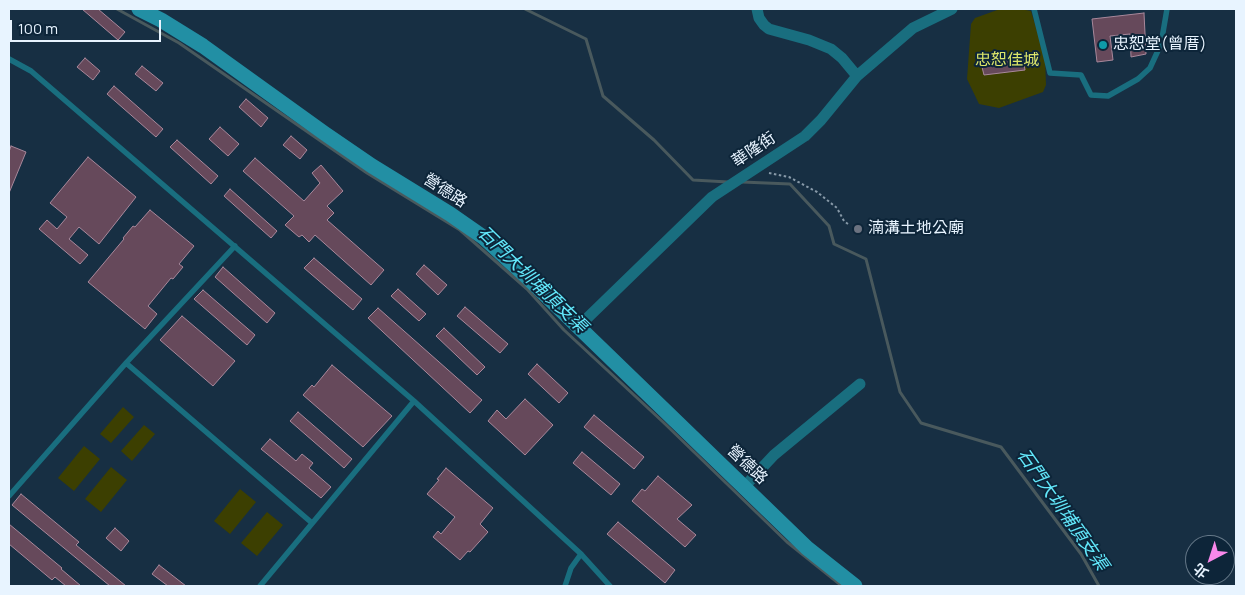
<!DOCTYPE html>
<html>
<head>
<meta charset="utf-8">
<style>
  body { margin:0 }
  #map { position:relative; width:1245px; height:595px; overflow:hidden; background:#172f43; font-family:Manrope,"Noto Sans TC",sans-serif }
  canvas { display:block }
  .frame { position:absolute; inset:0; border:10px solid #e8f4ff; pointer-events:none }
  .north { position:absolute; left:1185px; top:535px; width:50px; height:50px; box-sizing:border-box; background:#0d2539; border:1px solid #657888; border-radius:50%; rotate:220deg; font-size:14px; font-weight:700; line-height:20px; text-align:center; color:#e8f4ff }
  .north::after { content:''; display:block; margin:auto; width:18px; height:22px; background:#f888ea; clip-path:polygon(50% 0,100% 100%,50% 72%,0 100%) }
  .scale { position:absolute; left:10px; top:20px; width:151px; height:22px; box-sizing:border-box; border:2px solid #e8f4ff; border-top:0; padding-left:6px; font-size:15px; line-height:18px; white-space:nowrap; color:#e8f4ff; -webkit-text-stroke:4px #0d2539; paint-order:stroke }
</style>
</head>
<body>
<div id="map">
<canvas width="1245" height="595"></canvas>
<div class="frame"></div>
<div class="north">北</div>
<div class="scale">100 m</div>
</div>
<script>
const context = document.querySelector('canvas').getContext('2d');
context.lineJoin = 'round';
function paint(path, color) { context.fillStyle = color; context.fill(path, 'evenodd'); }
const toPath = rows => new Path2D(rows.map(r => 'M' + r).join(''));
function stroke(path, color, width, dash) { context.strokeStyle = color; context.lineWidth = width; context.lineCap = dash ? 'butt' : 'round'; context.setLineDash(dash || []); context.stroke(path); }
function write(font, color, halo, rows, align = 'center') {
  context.font = font + ' Manrope,"Noto Sans TC",sans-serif'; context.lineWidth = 4; context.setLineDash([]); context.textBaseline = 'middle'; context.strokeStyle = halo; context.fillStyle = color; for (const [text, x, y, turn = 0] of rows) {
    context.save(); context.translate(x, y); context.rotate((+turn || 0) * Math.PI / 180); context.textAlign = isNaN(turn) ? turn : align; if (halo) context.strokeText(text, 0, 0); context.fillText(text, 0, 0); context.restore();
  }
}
paint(toPath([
  [1000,9,1020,9,1031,11,1045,57,1046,85,1043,92,999,108,979,104,967,79,971,24,975,18],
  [123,407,134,417,111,443,100,434],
  [144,425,155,434,132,461,121,451],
  [84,446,100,459,74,491,58,478],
  [111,467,127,480,101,512,85,499],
  [240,489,256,502,230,534,214,521],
  [267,512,283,525,257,556,241,543]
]), '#3c3f01');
stroke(toPath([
  [117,9,179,43,367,173,460,230,527,289,564,330,663,422,787,542,842,586],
  [525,9,586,39,603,96,654,140,693,180,728,182],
  [742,182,790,184,829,226,834,244,866,259,900,392,921,423,1001,447,1081,554,1099,586]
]), '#49595d', 3);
const building = toPath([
  [82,9,98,9,125,32,118,40,82,9],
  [1144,13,1146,54,1131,57,1130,34,1110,36,1113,60,1097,62,1092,19,1144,13],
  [85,58,100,71,93,80,77,67,85,58],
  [1023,58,1025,70,984,75,981,63,1023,58],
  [142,66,163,83,156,91,135,74,142,66],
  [114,86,163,129,156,137,107,94,114,86],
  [246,99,268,118,261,127,239,107,246,99],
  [220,127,239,144,228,156,209,139,220,127],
  [291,136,307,150,300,159,283,145,291,136],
  [177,140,218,176,211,184,170,147,177,140],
  [11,146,26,152,9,193,9,152,11,146],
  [88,157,136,197,99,244,79,227,69,239,88,255,80,264,39,229,47,220,57,229,67,217,50,203,88,157],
  [255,158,304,201,320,183,312,173,321,165,343,191,327,206,334,213,327,220,384,270,371,285,315,235,309,242,302,235,299,237,285,225,294,216,243,171,255,158],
  [230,189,277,231,271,238,224,196,230,189],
  [150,210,194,246,179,264,183,267,173,279,171,278,148,306,157,314,145,329,88,282,124,239,123,238,133,226,135,227,150,210],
  [314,258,362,299,353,310,304,268,314,258],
  [424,265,447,285,438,295,416,274,424,265],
  [223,267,275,313,267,323,215,277,223,267],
  [398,289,426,314,419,321,391,296,398,289],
  [203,290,255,335,247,345,194,299,203,290],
  [465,307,508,344,500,353,457,316,465,307],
  [378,308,482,400,470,413,368,318,378,308],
  [182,316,235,361,213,386,160,340,182,316],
  [444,328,485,367,477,375,436,336,444,328],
  [537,364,568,393,559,403,528,374,537,364],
  [332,365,392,416,363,447,303,395,312,385,314,387,332,365],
  [525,399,553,425,525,455,488,421,497,410,506,419,525,399],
  [298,412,352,459,344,468,290,421,298,412],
  [594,415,644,457,634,469,584,427,594,415],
  [270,439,296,461,302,454,313,463,309,468,331,487,321,498,261,449,270,439],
  [582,452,620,484,611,495,573,463,582,452],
  [446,468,493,508,480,524,488,532,470,552,468,551,460,560,433,537,438,531,441,534,455,517,427,494,439,480,437,479,446,468],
  [658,476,692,505,677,519,696,535,685,547,632,501,642,489,645,491,658,476],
  [21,494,79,542,76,545,126,586,110,586,12,505,21,494],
  [618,522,675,570,665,583,607,534,618,522],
  [9,524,62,568,61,569,81,586,66,586,55,577,52,580,9,544,9,524],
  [115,528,129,541,121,551,106,538,115,528],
  [159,565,186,586,168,586,152,574,159,565]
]);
paint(building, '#66495b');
stroke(building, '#a8889b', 1);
stroke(toPath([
  [769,173,789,177,817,192,837,208,844,221,848,224]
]), '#8799a8', 2, [2.5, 2.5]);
stroke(toPath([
  [1034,9,1050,73,1081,75,1091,95,1108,96,1138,79,1150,68,1161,44,1167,9],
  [9,59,31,71,414,401,581,554,610,586],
  [126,363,312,523],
  [9,496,126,363,235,246],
  [260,586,414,401],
  [565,586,571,568,581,554]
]), '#196e7f', 5.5);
stroke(toPath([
  [757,9,759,18,764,25,769,29,809,40,831,49,842,58,857,76],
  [578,327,712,197,805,136,821,120,857,76,913,28,952,9],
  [744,487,774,455,860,384]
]), '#196e7f', 11);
stroke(toPath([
  [139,9,161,20,203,46,324,133,372,166,450,214,483,237,530,280,807,548,855,586]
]), '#228fa4', 15);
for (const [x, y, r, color] of [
  [1103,45,5,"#0f9aa8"],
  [858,229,5,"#6b7280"]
]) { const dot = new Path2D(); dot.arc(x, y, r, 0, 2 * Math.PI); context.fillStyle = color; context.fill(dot); stroke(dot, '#0d2539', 2); }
write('16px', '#e8f4ff', '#0d2539', [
  ["忠恕堂(曾厝)",1113,45],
  ["湳溝土地公廟",868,229]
], 'left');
write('16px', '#dce66a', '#0d2539', [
  ["忠恕佳城",1007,61]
]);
write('16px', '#e8f4ff', '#0d2539', [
  ["華隆街",754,150,-34],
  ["營德路",445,191,33],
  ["營德路",747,465,44]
]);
write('italic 18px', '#63e9fc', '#0d2539', [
  ["石門大圳埔頂支渠",532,280,44],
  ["石門大圳埔頂支渠",1062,510,55]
]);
</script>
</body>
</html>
